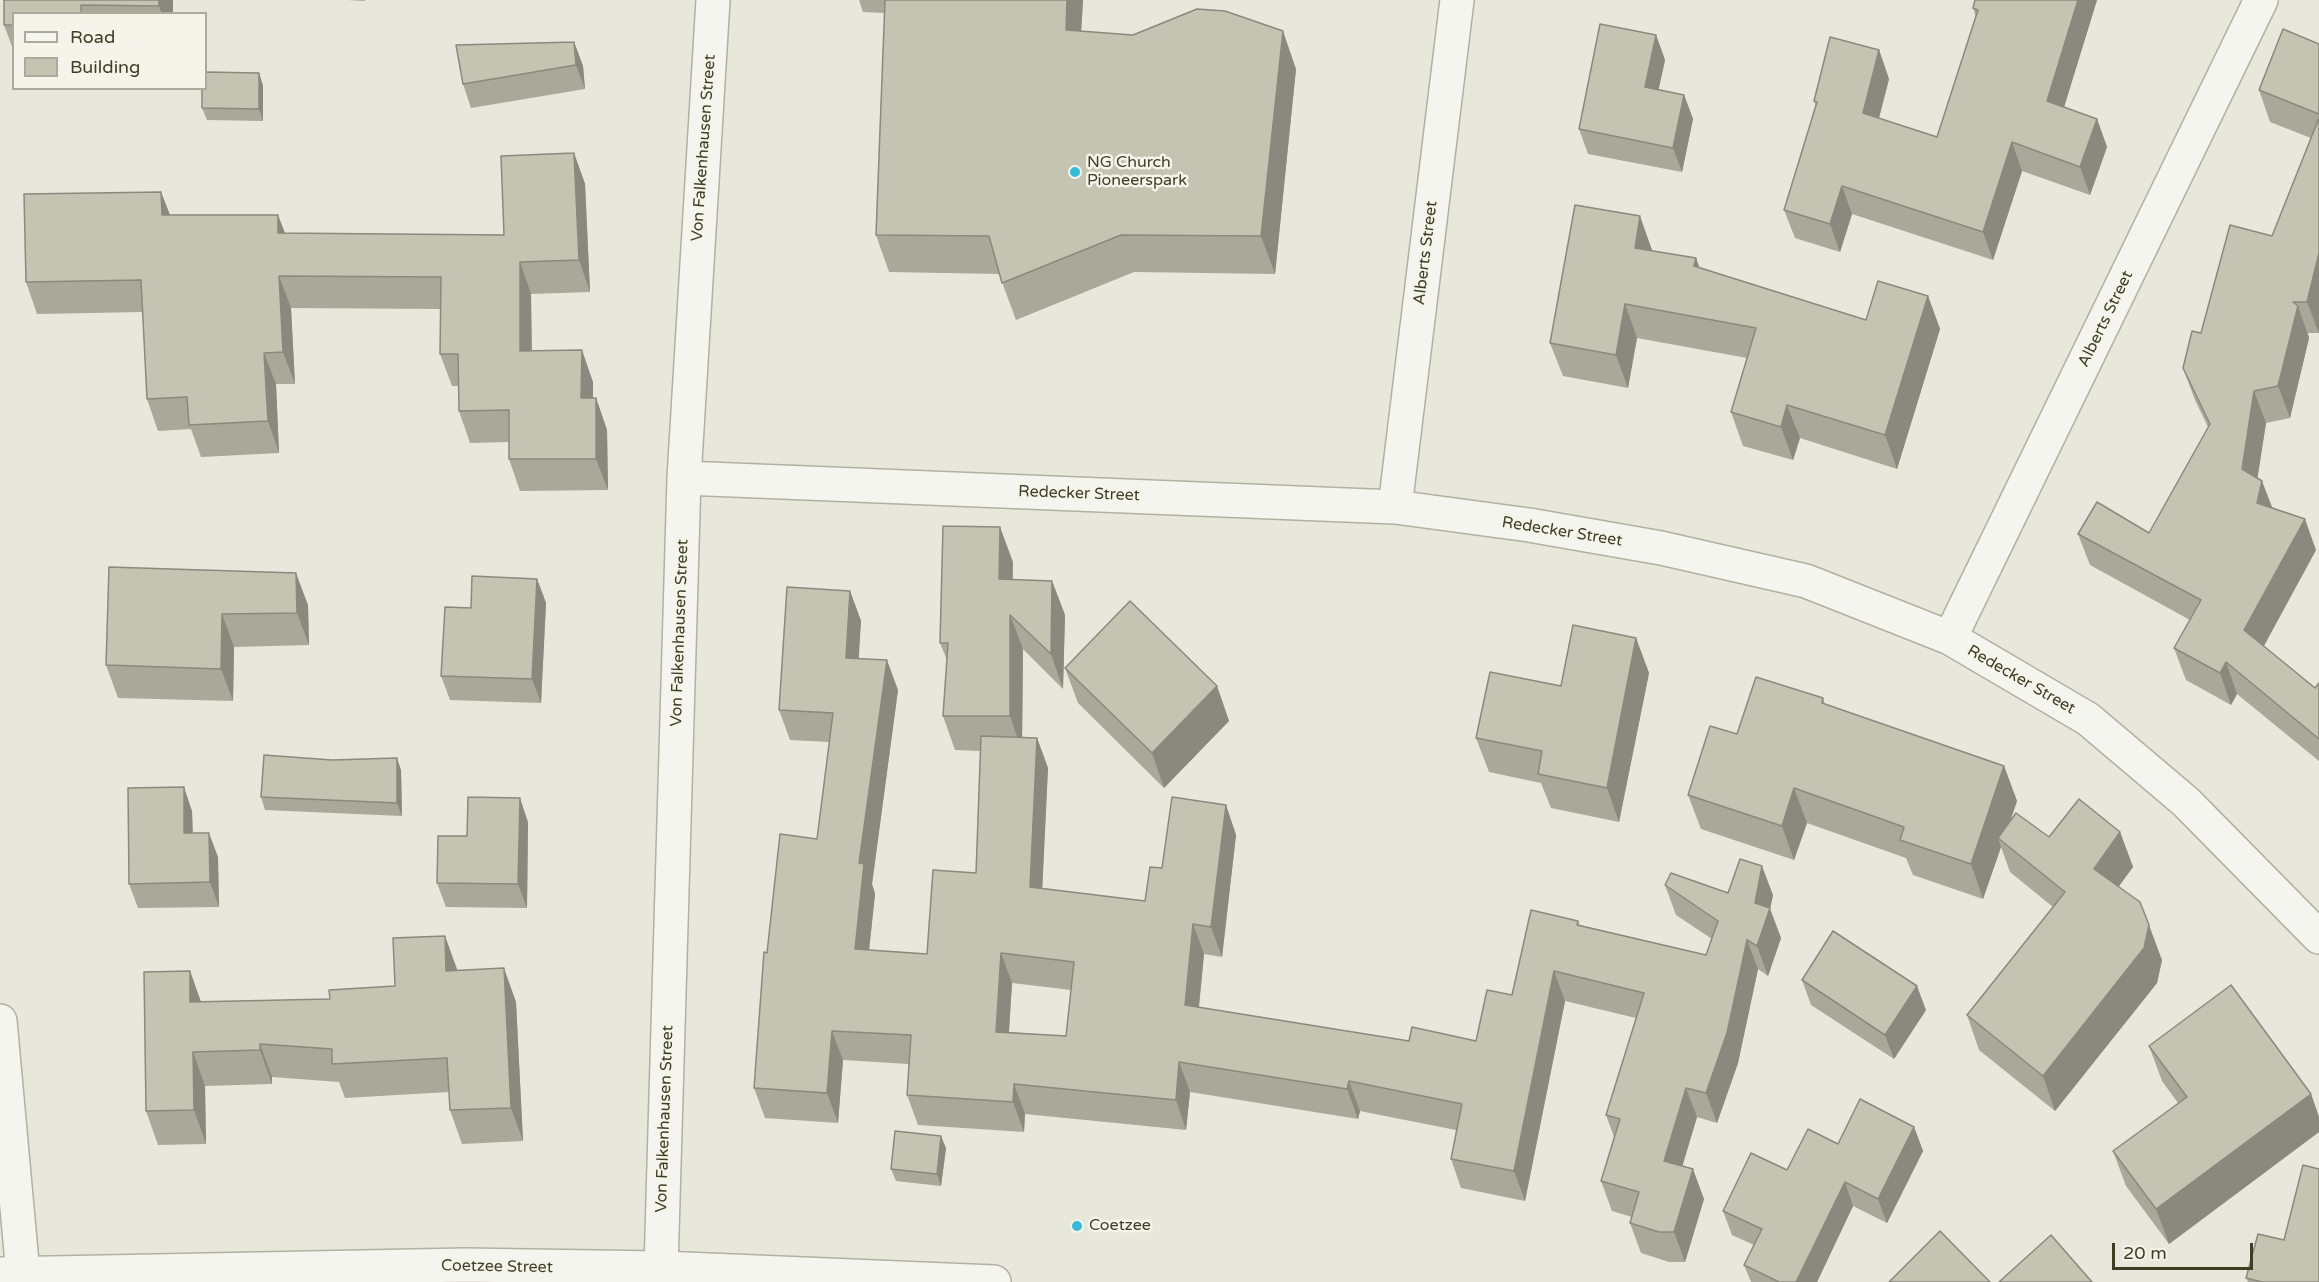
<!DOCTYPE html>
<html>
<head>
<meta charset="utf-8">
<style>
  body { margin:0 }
  #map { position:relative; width:2319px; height:1282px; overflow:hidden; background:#e7e7dc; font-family:"Varela Round",sans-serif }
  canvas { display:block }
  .legend { position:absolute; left:12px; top:12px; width:195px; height:78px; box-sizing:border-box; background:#f5f4eb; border:2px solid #acab9b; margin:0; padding:8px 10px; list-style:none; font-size:18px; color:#3f3e24 }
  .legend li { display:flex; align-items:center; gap:12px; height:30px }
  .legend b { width:30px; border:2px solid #acab9b }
  .scale { position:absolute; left:2112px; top:1243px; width:141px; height:27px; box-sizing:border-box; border:3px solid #3f3e24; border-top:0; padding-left:8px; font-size:18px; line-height:21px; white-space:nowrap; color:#3f3e24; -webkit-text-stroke:4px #f5f4eb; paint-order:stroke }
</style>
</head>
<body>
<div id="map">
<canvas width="2319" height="1282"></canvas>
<ul class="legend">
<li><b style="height:8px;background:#f5f5ef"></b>Road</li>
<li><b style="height:16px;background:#c5c4b2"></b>Building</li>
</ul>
<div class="scale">20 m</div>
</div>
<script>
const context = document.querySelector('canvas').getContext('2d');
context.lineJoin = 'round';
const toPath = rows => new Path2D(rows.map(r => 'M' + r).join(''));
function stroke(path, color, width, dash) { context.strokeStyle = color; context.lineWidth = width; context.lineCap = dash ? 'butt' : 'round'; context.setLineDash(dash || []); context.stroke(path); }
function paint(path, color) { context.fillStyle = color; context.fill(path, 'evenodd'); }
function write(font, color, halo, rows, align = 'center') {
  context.font = font + ' "Varela Round",sans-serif'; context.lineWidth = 5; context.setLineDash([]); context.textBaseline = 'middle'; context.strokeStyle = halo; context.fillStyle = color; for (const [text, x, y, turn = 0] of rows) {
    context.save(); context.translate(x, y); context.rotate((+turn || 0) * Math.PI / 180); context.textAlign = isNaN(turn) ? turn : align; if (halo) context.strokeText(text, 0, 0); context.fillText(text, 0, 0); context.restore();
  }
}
const minor = toPath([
  [684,478,1395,507,1529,525,1661,548,1806,581,1950,638,2088,719,2186,802,2319,937],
  [1395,507,1457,0],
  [1950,638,2261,0],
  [0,1021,23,1274],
  [661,1268,684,478,713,0]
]);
const tertiary = toPath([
  [0,1274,465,1265,661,1268,994,1282]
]);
stroke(minor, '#b1b1a1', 36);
stroke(tertiary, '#b1b1a1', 36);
stroke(minor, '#f5f5ef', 33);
stroke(tertiary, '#f5f5ef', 33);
paint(toPath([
  [4,0,173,0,173,14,14,14,14,52,4,25],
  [347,0,365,0,365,1],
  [859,0,1083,0,1081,31,1296,69,1275,274,1134,272,1016,320,999,274,889,272,876,235,885,13,863,12],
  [1975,0,2097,0,2064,107,2097,119,2107,147,2090,195,2022,171,1993,260,1852,214,1840,252,1795,238,1784,210,1816,106,1814,101,1879,50,1889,79,1879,118,1937,137,1976,17,1973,8],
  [1656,35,1665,60,1658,90,1684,95,1693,119,1682,172,1588,154,1579,129],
  [574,42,583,66,585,89,471,108,463,84],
  [2319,44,2319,333,2308,333,2309,338,2290,418,2266,423,2257,478,2272,508,2316,550,2264,646,2315,688,2319,683,2319,761,2237,694,2231,705,2186,680,2174,648,2190,620,2090,565,2078,534,2149,533,2208,427,2195,400,2183,368,2201,333,2272,236,2311,138,2270,122,2259,90],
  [259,73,263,86,263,121,207,120,202,108],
  [574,153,585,184,590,292,531,294,532,351,593,382,593,398,596,398,607,430,608,490,520,491,509,459,509,442,470,443,459,411,459,386,452,386,440,354,440,309,291,308,295,384,276,384,279,453,201,457,191,429,158,431,147,399,143,312,37,314,26,282,161,192,170,215,285,233,504,235],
  [1652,250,1652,251,1696,258,1699,267,1866,320,1928,296,1940,329,1897,469,1800,438,1793,460,1743,446,1731,412,1747,358,1637,338,1628,388,1563,376,1550,343],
  [1013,562,1012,580,1052,581,1065,615,1063,689,1023,649,1022,738,1037,738,1048,768,1042,888,1145,901,1162,868,1226,805,1236,835,1222,957,1204,954,1199,1008,1409,1041,1476,1041,1512,995,1578,921,1580,925,1706,955,1712,939,1676,915,1665,885,1728,893,1773,895,1770,909,1781,938,1768,976,1758,969,1738,1063,1717,1123,1697,1117,1682,1166,1704,1199,1685,1262,1669,1262,1641,1253,1630,1223,1632,1217,1612,1211,1601,1181,1614,1137,1606,1115,1636,1018,1565,1001,1525,1201,1461,1188,1451,1159,1456,1130,1360,1111,1358,1119,1190,1092,1186,1130,1025,1114,1024,1132,918,1125,907,1095,909,1064,843,1060,838,1123,765,1118,754,1088,767,953,817,839,829,742,790,740,779,710,850,591,861,621,858,659,898,690,872,884,875,894,869,950,927,954,976,873,981,751,955,750,943,716,947,660,940,643],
  [1012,983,1071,990,1066,1036,1009,1032],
  [109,567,308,605,309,645,234,647,233,701,118,698,106,665],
  [537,579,546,603,541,703,450,700,441,676,471,608],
  [1636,638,1649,673,1619,822,1551,808,1541,783,1489,772,1476,738,1561,686],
  [1065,668,1217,686,1229,721,1164,788,1078,703],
  [1823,698,1825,705,2004,766,2017,801,2010,821,2049,837,2120,832,2133,867,2118,887,2162,960,2157,983,2055,1111,1979,1050,1967,1015,2053,907,2010,872,2001,847,1983,899,1913,875,1906,858,1807,823,1794,860,1701,829,1688,795,1737,734],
  [401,770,402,816,265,810,261,797],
  [192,811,193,833,218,857,219,907,138,908,129,884],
  [528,822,527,908,446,907,437,883,467,836],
  [445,936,457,971,516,1002,523,1141,462,1144,450,1110,449,1092,345,1098,339,1082,272,1077,272,1084,205,1086,206,1144,158,1145,146,1111,190,971,201,1002,330,999,395,986],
  [1802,980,1926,1010,1894,1059,1811,1005],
  [2149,1046,2311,1094,2319,1117,2319,1132,2169,1244,2126,1186,2113,1151,2178,1103,2162,1081],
  [1914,1127,1923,1151,1887,1223,1853,1206,1817,1282,1751,1282,1744,1265,1754,1245,1732,1235,1723,1211,1787,1170,1838,1144],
  [946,1148,941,1186,896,1181,891,1169],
  [2284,1240,2319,1282,2248,1282,2246,1278]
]), '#a9a999');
paint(toPath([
  [159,0,173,0,173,14,162,14,159,6],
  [1067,0,1083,0,1079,67,1066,30],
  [2078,0,2097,0,2057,130,2047,101],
  [1283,31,1296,69,1275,274,1261,236],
  [1656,35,1665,60,1654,111,1645,87],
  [574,42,583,66,585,89,576,65],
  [1879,50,1889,79,1873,141,1863,113],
  [259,73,263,86,263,121,259,109],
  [1684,95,1693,119,1682,172,1673,148],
  [2097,119,2107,147,2090,195,2080,167],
  [2012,142,2022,171,1993,260,1983,232],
  [574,153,585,184,590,292,579,260],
  [1842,186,1852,214,1840,252,1830,224],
  [161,192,173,223,162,215],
  [278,215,290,246,278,233],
  [1640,216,1652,250,1647,281,1635,248],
  [2319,253,2319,333,2307,302],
  [1696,258,1708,292,1694,266],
  [520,262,531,294,532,383,520,351],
  [279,276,291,308,295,384,283,352],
  [1928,296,1940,329,1897,469,1885,435],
  [1625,304,1637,338,1628,388,1616,355],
  [2298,306,2309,338,2290,418,2278,386],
  [582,350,593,382,593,429,581,398],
  [264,353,276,384,279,453,268,421],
  [2254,391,2266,423,2254,501,2242,469],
  [596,398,607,430,608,490,596,459],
  [1787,405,1800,438,1793,460,1781,427],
  [2262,481,2274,512,2257,503],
  [2305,519,2316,550,2255,662,2244,630],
  [1000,527,1013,562,1012,614,999,579],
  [296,573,308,605,309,645,297,613],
  [537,579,546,603,541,703,532,679],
  [1052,581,1065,615,1063,689,1051,654],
  [850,591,861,621,857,688,846,658],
  [222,614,234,647,233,701,221,669],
  [1010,615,1023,649,1022,751,1010,716],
  [1636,638,1649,673,1619,822,1607,788],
  [887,660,898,690,872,884,875,894,866,979,855,949,859,863],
  [2226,662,2237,694,2231,705,2220,673],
  [1217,686,1229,721,1164,788,1152,753],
  [1037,738,1048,768,1041,916,1030,887],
  [397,758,401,770,402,816,397,803],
  [2004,766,2017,801,2003,842,1998,838,2001,847,1983,899,1971,864],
  [184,787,192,811,193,857,184,833],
  [1794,788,1807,823,1794,860,1782,826],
  [520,798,528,822,527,908,518,884],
  [1226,805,1236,835,1222,957,1211,927],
  [2120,832,2133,867,2106,904,2094,869],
  [209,833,218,857,219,907,210,882],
  [1762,866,1773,895,1770,909,1781,938,1768,976,1757,946,1755,903],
  [1193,924,1204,954,1196,1035,1185,1005],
  [2149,925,2162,960,2157,983,2055,1111,2043,1076],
  [445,936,457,969,459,1005,446,971],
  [1747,940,1758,969,1738,1063,1717,1123,1706,1093],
  [1001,953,1012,983,1007,1062,996,1032],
  [504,968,516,1002,523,1141,511,1108],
  [190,971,202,1005,190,1002],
  [1554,971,1565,1001,1525,1201,1514,1171],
  [1917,986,1926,1010,1894,1059,1885,1035],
  [832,1031,843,1060,838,1123,827,1093],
  [260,1044,272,1077,272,1084,260,1050],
  [193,1052,205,1086,206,1144,194,1110],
  [1179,1062,1190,1092,1186,1130,1176,1100],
  [1349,1081,1360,1111,1358,1119,1347,1089],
  [1014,1084,1025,1114,1024,1132,1013,1102],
  [1686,1088,1697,1117,1675,1191,1664,1161],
  [2311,1094,2319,1117,2319,1132,2169,1244,2156,1209],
  [1914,1127,1923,1151,1887,1223,1878,1199],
  [941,1136,946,1148,941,1186,937,1174],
  [1693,1169,1704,1199,1685,1262,1674,1232],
  [1845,1182,1853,1206,1817,1282,1796,1282]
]), '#8a897d');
const building = toPath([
  [4,0,159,0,159,6,81,5,81,14,14,14,14,25,4,25,4,0],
  [885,0,1067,0,1066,30,1133,35,1197,9,1225,11,1283,31,1261,236,1121,235,1002,283,989,236,876,235,885,0],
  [1975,0,2078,0,2047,101,2097,119,2080,167,2012,142,1983,232,1842,186,1830,224,1784,210,1817,102,1814,101,1830,37,1879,50,1863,113,1937,137,1978,10,1973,8,1975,0],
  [1600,24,1656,35,1645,87,1684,95,1673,148,1579,129,1600,24],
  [2283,29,2319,44,2319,114,2259,90,2283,29],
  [574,42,576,65,463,84,456,45,574,42],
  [206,72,259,73,259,109,202,108,202,88,206,88,206,72],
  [2319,118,2319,253,2307,302,2293,302,2298,306,2278,386,2254,391,2242,469,2262,481,2257,503,2305,519,2244,630,2315,688,2319,683,2319,739,2226,662,2220,673,2174,648,2201,600,2078,534,2097,502,2149,533,2210,424,2183,368,2192,331,2201,333,2230,225,2272,236,2319,118],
  [574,153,579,260,520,262,520,351,582,350,581,398,596,398,596,459,509,459,509,410,459,411,458,354,440,354,441,277,279,276,283,352,264,353,268,421,189,425,187,397,147,399,141,280,26,282,24,194,161,192,162,215,278,215,278,233,504,235,501,156,574,153],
  [1575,205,1640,216,1635,248,1696,258,1694,266,1866,320,1878,281,1928,296,1885,435,1787,405,1781,427,1731,412,1756,328,1625,304,1616,355,1550,343,1575,205],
  [943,526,1000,527,999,579,1052,581,1051,654,1010,615,1010,716,943,716,948,643,940,643,943,526],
  [109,567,296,573,297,613,222,614,221,669,106,665,109,567],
  [472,576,537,579,532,679,441,676,445,607,471,608,472,576],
  [787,587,850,591,846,658,887,660,859,863,864,864,855,949,927,954,933,870,976,873,981,736,1037,738,1030,887,1145,901,1150,867,1162,868,1172,797,1226,805,1211,927,1193,924,1185,1005,1409,1041,1412,1027,1476,1041,1487,990,1512,995,1531,910,1578,921,1577,925,1706,955,1718,921,1665,885,1671,873,1728,893,1740,859,1762,866,1755,903,1770,908,1757,946,1747,940,1727,1033,1706,1093,1686,1088,1664,1161,1693,1169,1674,1232,1659,1232,1630,1223,1639,1192,1601,1181,1620,1119,1606,1115,1644,993,1554,971,1514,1171,1451,1159,1462,1104,1349,1081,1347,1089,1179,1062,1176,1100,1014,1084,1013,1102,907,1095,911,1035,832,1031,827,1093,754,1088,764,952,767,953,780,834,817,839,833,713,779,710,787,587],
  [1001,953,1074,962,1066,1036,996,1032,1001,953],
  [1130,601,1217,686,1152,753,1065,668,1130,601],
  [1573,625,1636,638,1607,788,1538,774,1542,751,1476,738,1490,672,1561,686,1573,625],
  [1756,677,1823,698,1822,703,2004,766,1971,864,1900,840,1904,827,1794,788,1782,826,1688,795,1710,726,1737,734,1756,677],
  [264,755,332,760,397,758,397,803,261,797,264,755],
  [184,787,184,833,209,833,210,882,129,884,128,788,184,787],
  [468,797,520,798,518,884,437,883,438,836,467,836,468,797],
  [2079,799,2120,832,2094,869,2140,902,2149,925,2144,948,2043,1076,1967,1015,2065,892,1998,838,2016,813,2049,837,2079,799],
  [1833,931,1917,986,1885,1035,1802,980,1833,931],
  [445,936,446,971,504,968,511,1108,450,1110,447,1058,332,1064,332,1049,260,1044,260,1050,193,1052,194,1110,146,1111,144,972,190,971,190,1002,330,999,329,990,395,986,393,938,445,936],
  [2231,985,2311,1094,2156,1209,2113,1151,2187,1097,2149,1046,2231,985],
  [1860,1099,1914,1127,1878,1199,1845,1182,1796,1282,1779,1282,1744,1265,1762,1229,1723,1211,1751,1153,1787,1170,1808,1129,1838,1144,1860,1099],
  [895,1131,941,1136,937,1174,891,1169,895,1131],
  [2303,1165,2319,1169,2319,1282,2262,1282,2246,1278,2258,1234,2284,1240,2303,1165],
  [1940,1231,1990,1282,1889,1282,1940,1231],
  [2051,1235,2092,1282,1999,1282,2051,1235]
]);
paint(building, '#c5c4b2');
stroke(building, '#8a897d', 1.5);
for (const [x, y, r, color] of [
  [1075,172,6,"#33bbda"],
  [1077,1226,6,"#33bbda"]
]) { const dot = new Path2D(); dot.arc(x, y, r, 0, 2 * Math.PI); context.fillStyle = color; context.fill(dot); stroke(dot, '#f5f4eb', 2); }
write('16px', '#3f3e24', '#f5f4eb', [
  ["Von Falkenhausen Street",704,148,-86],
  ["Alberts Street",1426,253,-83],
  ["Alberts Street",2106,319,-64],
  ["Redecker Street",1079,494,2],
  ["Redecker Street",1562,532,9],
  ["Von Falkenhausen Street",680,633,-88],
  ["Redecker Street",2021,680,30],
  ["Von Falkenhausen Street",665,1119,-88],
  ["Coetzee Street",497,1267,1]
]);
write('16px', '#3f3e24', '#f5f4eb', [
  ["NG Church",1087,163],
  ["Pioneerspark",1087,181],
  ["Coetzee",1089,1226]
], 'left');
</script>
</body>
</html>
